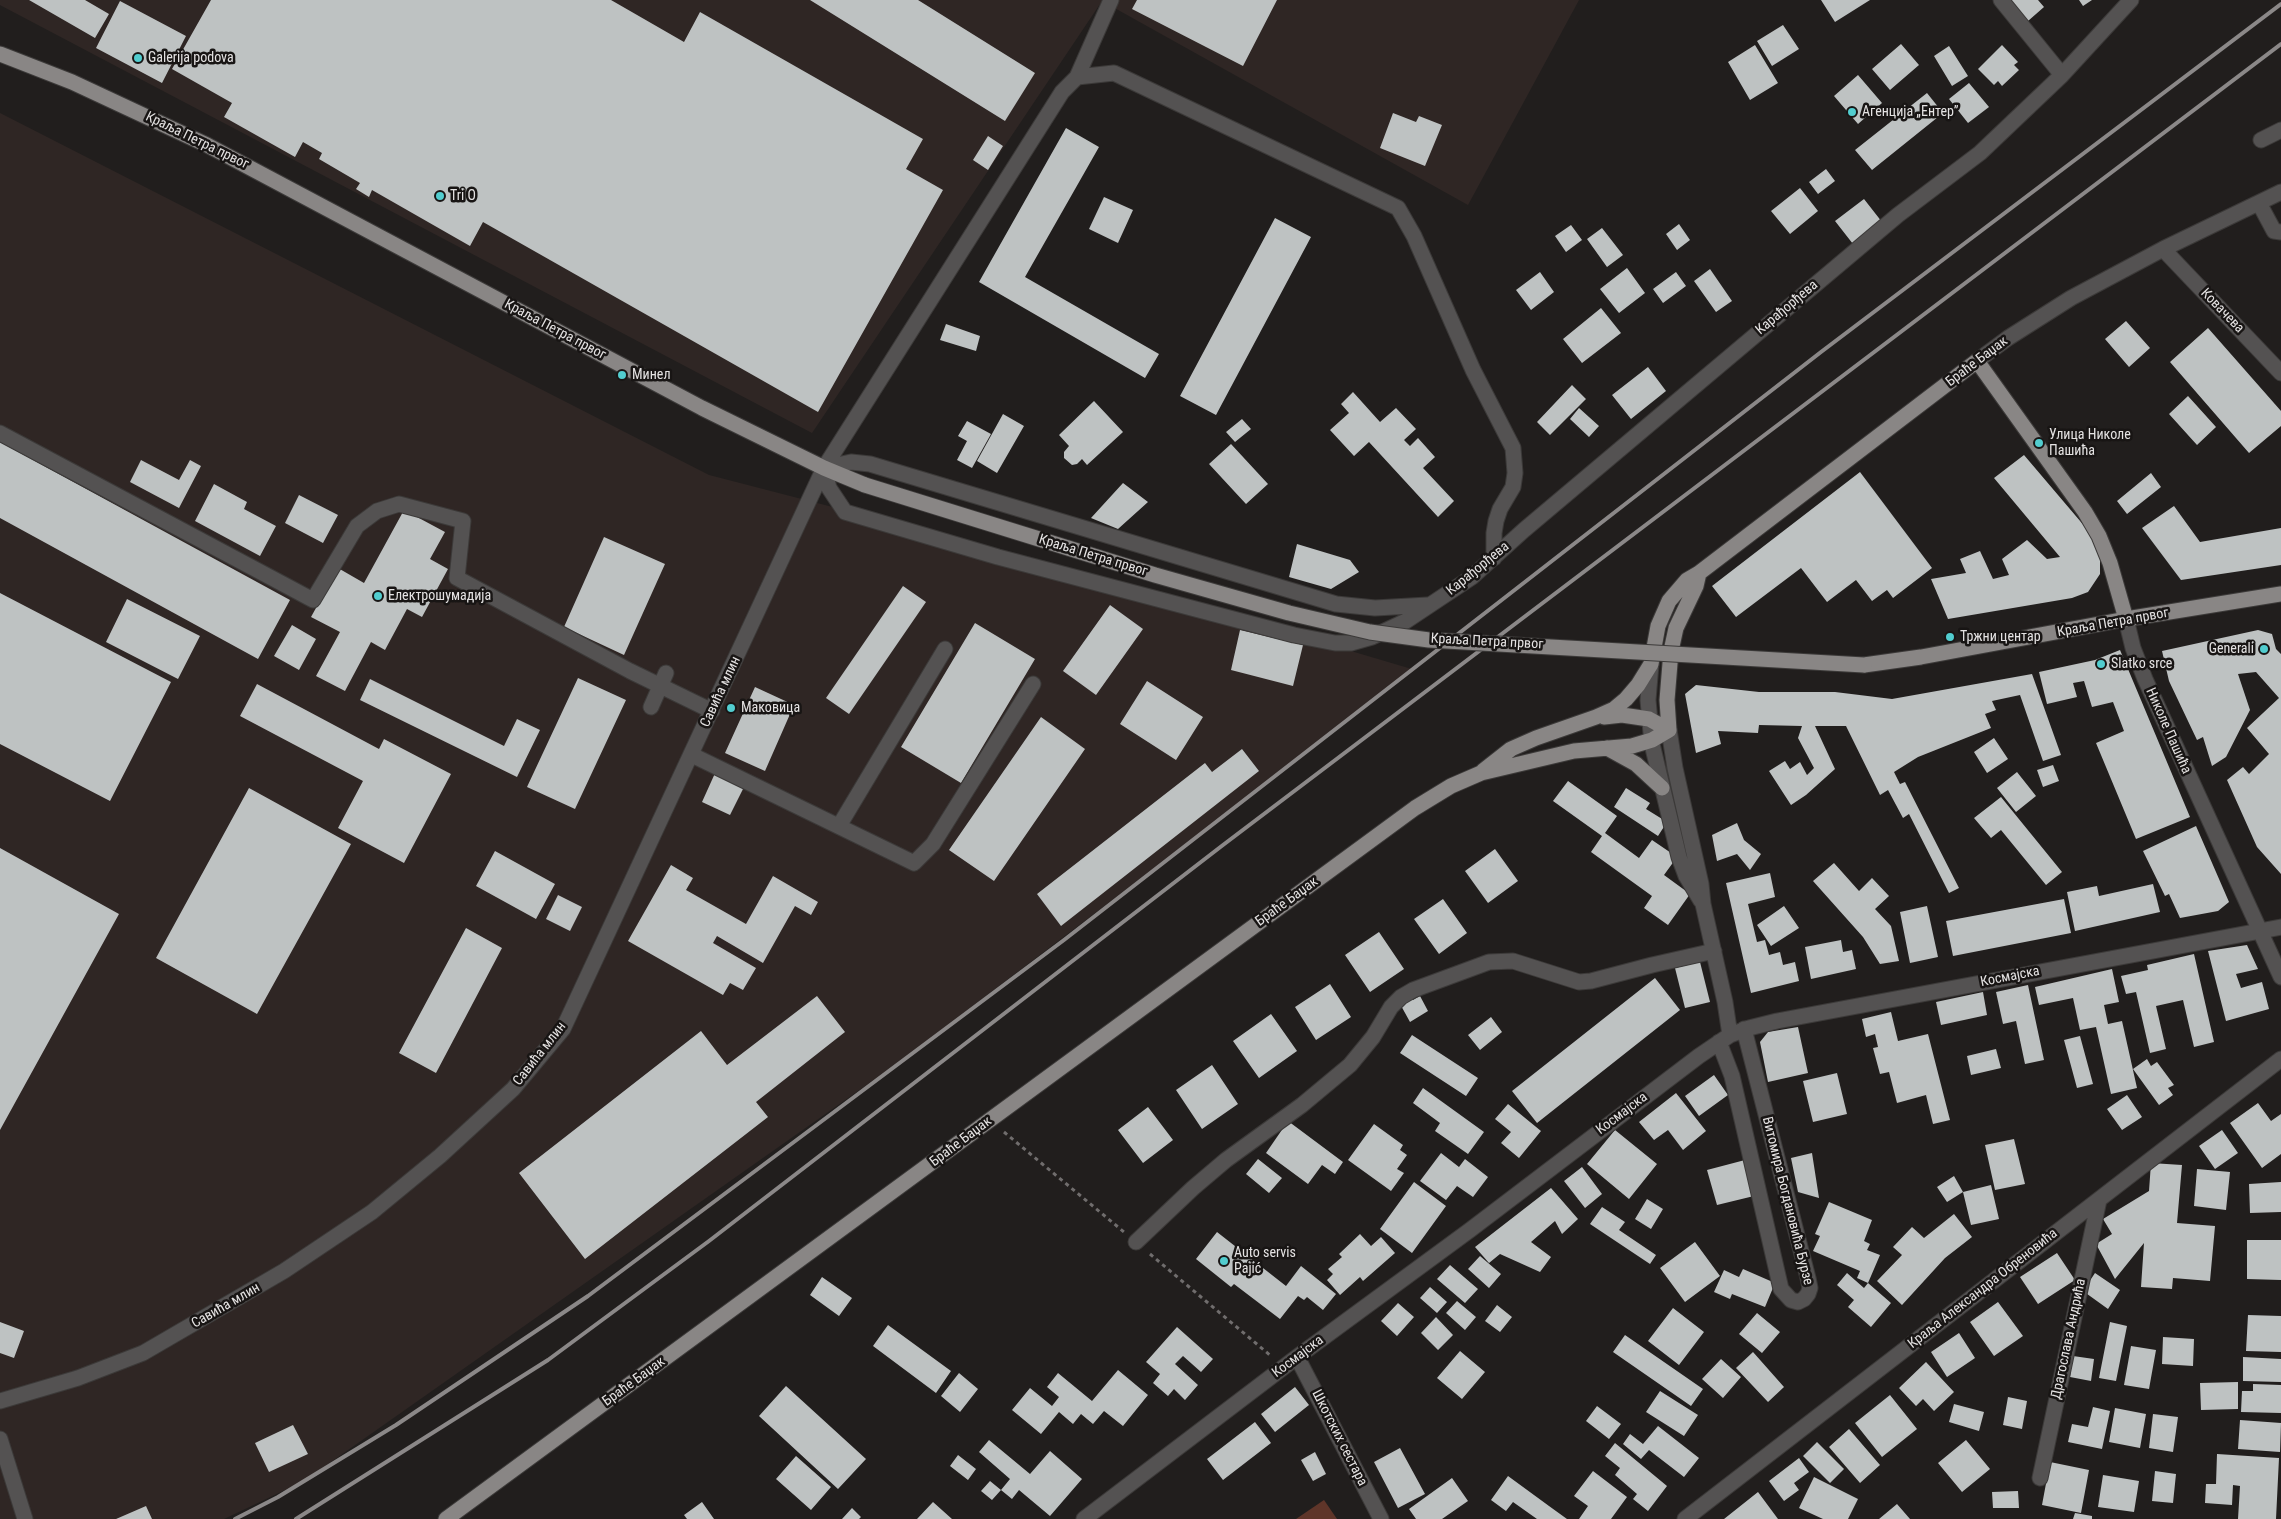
<!DOCTYPE html>
<html>
<head>
<meta charset="utf-8">
<style>
  body { margin:0 }
  canvas { display:block; background:#211e1d }
</style>
</head>
<body>
<canvas width="2281" height="1519"></canvas>
<script>
const context = document.querySelector('canvas').getContext('2d');
context.lineJoin = 'round';
function paint(path, color) { context.fillStyle = color; context.fill(path, 'evenodd'); }
const toPath = rows => new Path2D(rows.map(r => 'M' + r).join(''));
function stroke(path, color, width, dash) { context.strokeStyle = color; context.lineWidth = width; context.lineCap = dash ? 'butt' : 'round'; context.setLineDash(dash || []); context.stroke(path); }
function write(font, color, halo, rows, align = 'center') {
  context.font = font + ' "Roboto Condensed",sans-serif'; context.lineWidth = 5; context.setLineDash([]); context.textBaseline = 'middle'; context.strokeStyle = halo; context.fillStyle = color; for (const [text, x, y, turn = 0] of rows) {
    context.save(); context.translate(x, y); context.rotate((+turn || 0) * Math.PI / 180); context.textAlign = isNaN(turn) ? turn : align; if (halo) context.strokeText(text, 0, 0); context.fillText(text, 0, 0); context.restore();
  }
}
paint(toPath([
  [0,0,1579,0,1468,205,1102,1,812,433,0,5],
  [0,113,709,475,1091,574,1415,670,895,1065,304,1481,224,1519,0,1519]
]), '#2f2624');
paint(toPath([
  [1324,1500,1337,1519,1296,1519]
]), '#5f3529');
paint(toPath([
  [29,0,85,0,109,14,95,38],
  [211,0,611,0,684,42,700,12,923,139,906,169,943,190,818,412,483,222,470,246,372,190,369,197,356,189,360,183,319,159,322,153,303,142,295,157,224,117,232,103,172,69],
  [810,0,918,0,1035,73,1005,121],
  [1137,0,1277,0,1243,66,1132,9],
  [1821,0,1870,0,1835,22],
  [2010,0,2038,0,2044,7,2028,21],
  [2079,0,2092,0,2083,6],
  [120,1,186,36,162,83,96,48],
  [1783,25,1799,49,1772,66,1757,41],
  [1901,44,1919,65,1890,90,1872,69],
  [1755,45,1778,83,1750,100,1728,62],
  [2002,45,2018,62,2014,65,2019,70,2002,86,1998,81,1994,85,1978,69],
  [1949,46,1968,76,1952,86,1934,56],
  [1858,75,1882,103,1858,124,1834,96],
  [1969,83,1989,107,1968,123,1949,99],
  [1927,93,1943,113,1872,170,1855,150],
  [1393,113,1416,122,1419,116,1442,125,1425,166,1380,148],
  [1066,128,1099,147,1025,277,1159,354,1145,378,979,282],
  [988,136,1003,146,988,170,973,160],
  [1826,169,1835,181,1818,194,1809,182],
  [1800,188,1818,211,1790,234,1771,211],
  [1104,197,1133,210,1118,243,1089,229],
  [1864,199,1882,222,1853,244,1835,221],
  [1275,218,1311,237,1216,415,1180,396],
  [1679,224,1690,240,1677,250,1666,234],
  [1571,225,1582,240,1566,252,1555,236],
  [1602,228,1623,255,1607,267,1587,239],
  [1627,268,1645,293,1619,313,1600,289],
  [1710,269,1732,301,1716,312,1694,281],
  [1540,272,1554,292,1531,310,1516,290],
  [1676,272,1686,286,1663,303,1653,289],
  [1601,308,1621,333,1582,363,1563,339],
  [2126,321,2150,348,2129,367,2105,339],
  [946,324,980,336,976,351,940,340],
  [2208,328,2281,411,2281,426,2249,453,2170,362],
  [1648,367,1666,391,1631,419,1612,395],
  [1572,385,1586,399,1550,435,1537,422],
  [1353,392,1380,422,1396,408,1416,429,1404,440,1410,446,1418,438,1435,457,1423,468,1454,501,1438,517,1369,442,1354,456,1330,430,1349,413,1341,404],
  [2188,396,2216,427,2197,445,2169,414],
  [1094,401,1123,432,1087,465,1082,459,1077,464,1072,465,1064,458,1064,452,1069,446,1059,435],
  [1579,408,1599,426,1589,437,1570,419],
  [1003,414,1024,426,997,473,977,461],
  [1242,419,1251,429,1235,442,1226,432],
  [967,421,991,434,972,468,957,460,967,441,958,436],
  [0,442,290,600,258,659,0,518],
  [1231,444,1268,484,1246,504,1209,464],
  [2024,455,2092,535,2100,553,2100,574,2088,592,2072,598,1948,619,1931,579,1966,573,1960,559,1980,551,1993,579,2009,575,2002,559,2027,540,2047,559,2060,557,1994,478],
  [141,460,179,480,190,460,201,466,179,508,130,482],
  [1860,472,1932,568,1893,598,1887,590,1872,601,1856,580,1827,602,1801,568,1736,617,1712,586],
  [2151,473,2161,487,2127,514,2117,501],
  [1123,483,1148,502,1118,529,1091,518],
  [214,484,247,502,244,509,276,526,260,556,195,521],
  [299,495,338,515,323,543,285,523],
  [2174,506,2200,542,2281,528,2281,565,2181,580,2142,528],
  [404,510,445,532,430,559,448,569,422,617,407,609,385,650,371,642,345,691,316,676,340,632,311,617,338,568,364,583],
  [604,537,665,564,624,655,564,627],
  [1297,544,1350,560,1359,572,1331,589,1289,577],
  [903,586,926,602,849,714,826,698],
  [0,593,171,682,110,801,0,744],
  [127,599,200,636,178,679,106,642],
  [1110,605,1143,629,1096,695,1063,671],
  [975,623,1035,659,961,783,901,747],
  [292,625,316,639,299,670,274,656],
  [1240,630,1303,645,1293,686,1231,670],
  [2258,630,2272,634,2276,649,2281,654,2281,874,2257,847,2227,780,2243,767,2249,774,2269,754,2247,728,2279,698,2256,672,2238,674,2250,710,2226,757,2212,766,2203,737,2197,740,2169,681,2162,651],
  [2120,650,2190,817,2136,839,2096,743,2124,731,2113,702,2092,707,2084,681,2073,683,2077,697,2047,704,2039,672,2095,660],
  [2032,674,2061,755,2043,761,2020,695,1992,701,1996,710,1985,714,1991,728,1918,757,1894,772,1900,784,1905,782,1959,888,1949,893,1909,814,1903,818,1888,790,1880,795,1846,726,1815,726,1835,769,1806,795,1791,805,1769,771,1785,761,1790,769,1800,762,1807,775,1814,768,1798,738,1802,726,1759,725,1758,733,1718,731,1721,744,1696,753,1685,694,1696,685,1759,692,1835,692,1892,699],
  [578,678,626,700,575,809,527,787],
  [370,679,504,746,517,719,540,730,517,777,360,700],
  [1147,681,1203,717,1176,760,1120,724],
  [257,684,379,749,384,739,451,774,404,863,338,828,363,781,240,716],
  [755,687,794,705,765,771,725,753],
  [1041,717,1085,749,994,881,949,850],
  [1994,738,2008,759,1987,773,1974,752],
  [1242,749,1259,771,1061,926,1037,894,1205,763,1212,772],
  [2053,765,2059,781,2043,787,2037,770],
  [716,771,745,785,730,815,702,802],
  [2017,772,2036,796,2016,812,1997,788],
  [1568,781,1617,816,1605,833,1639,858,1652,840,1677,857,1664,875,1690,894,1668,925,1644,908,1652,896,1591,852,1602,836,1553,801],
  [249,788,351,844,257,1014,156,958],
  [1626,788,1650,803,1646,809,1667,822,1658,836,1614,807],
  [2001,797,2062,872,2046,885,2001,830,1991,838,1974,818],
  [1737,823,1744,840,1761,854,1750,870,1737,854,1717,861,1712,835],
  [2196,826,2229,902,2218,911,2180,918,2169,894,2165,896,2143,851],
  [0,848,119,914,0,1130],
  [1495,849,1518,881,1488,903,1465,871],
  [495,851,555,884,536,919,476,886],
  [1834,863,1859,891,1872,878,1889,896,1875,909,1891,926,1899,961,1880,964,1863,937,1813,881],
  [671,865,693,878,686,890,746,924,773,876,818,902,811,915,795,906,763,963,717,936,713,943,756,968,743,990,730,983,723,995,628,941],
  [1770,873,1775,897,1748,904,1757,942,1765,940,1769,955,1780,952,1783,965,1795,962,1799,981,1751,993,1726,883],
  [2153,884,2160,912,2075,931,2067,892,2097,886,2099,896],
  [558,895,582,907,570,931,546,919],
  [1443,899,1467,933,1439,954,1414,919],
  [2064,899,2071,933,1953,956,1946,921],
  [1784,906,1799,928,1771,946,1757,925],
  [1927,906,1938,957,1910,963,1900,912],
  [466,928,502,948,436,1073,399,1053],
  [1379,932,1404,969,1370,992,1345,955],
  [1841,940,1843,952,1852,950,1856,969,1811,979,1805,947],
  [2247,945,2258,969,2236,974,2241,988,2262,982,2269,1009,2226,1021,2208,951],
  [2194,954,2214,1042,2194,1047,2183,1000,2156,1006,2166,1049,2150,1053,2136,992,2126,994,2121,976,2148,970,2147,965],
  [1700,962,1710,1002,1685,1008,1675,968],
  [2112,969,2119,1002,2104,1005,2108,1024,2122,1021,2137,1088,2111,1094,2096,1027,2080,1030,2073,998,2039,1005,2035,987],
  [1655,978,1680,1010,1537,1123,1512,1091],
  [1330,984,1351,1017,1316,1040,1295,1007],
  [2028,985,2044,1060,2025,1064,2016,1021,2003,1024,1996,992],
  [1983,992,1987,1015,1941,1025,1936,1002],
  [817,996,845,1032,756,1102,768,1117,585,1259,519,1173,701,1031,727,1065],
  [1410,996,1413,1000,1420,996,1428,1011,1410,1022,1399,1002],
  [1891,1012,1898,1041,1928,1034,1950,1120,1933,1124,1926,1095,1897,1103,1889,1072,1880,1074,1873,1048,1878,1047,1875,1034,1866,1037,1862,1019],
  [1271,1014,1297,1051,1259,1078,1233,1041],
  [1491,1017,1502,1032,1480,1050,1468,1035],
  [1798,1027,1808,1073,1768,1082,1760,1042,1768,1032],
  [1412,1035,1478,1078,1466,1096,1400,1053],
  [2080,1036,2093,1084,2077,1088,2064,1040],
  [1996,1049,2001,1068,1971,1075,1967,1056],
  [2147,1059,2151,1066,2157,1062,2174,1085,2168,1088,2173,1095,2159,1105,2133,1069],
  [1212,1065,1238,1104,1202,1129,1176,1090],
  [1837,1073,1847,1114,1813,1122,1803,1081],
  [1714,1075,1728,1095,1699,1116,1685,1096],
  [1423,1088,1484,1132,1468,1154,1435,1131,1440,1123,1413,1103],
  [1676,1093,1706,1131,1683,1150,1668,1130,1654,1140,1639,1122],
  [2127,1095,2142,1117,2122,1130,2107,1109],
  [2258,1103,2271,1121,2281,1114,2281,1154,2262,1168,2230,1123],
  [1508,1104,1541,1131,1519,1158,1501,1143,1511,1132,1495,1119],
  [1148,1107,1173,1140,1143,1163,1118,1130],
  [1288,1121,1343,1162,1335,1174,1322,1165,1308,1184,1266,1153],
  [1374,1124,1403,1145,1400,1150,1407,1155,1397,1169,1404,1173,1391,1191,1348,1160],
  [1615,1130,1657,1164,1629,1199,1587,1164],
  [2222,1130,2238,1153,2215,1169,2199,1146],
  [2014,1139,2025,1184,1995,1190,1985,1145],
  [1441,1153,1459,1167,1465,1159,1488,1177,1473,1197,1457,1186,1446,1200,1420,1181],
  [1812,1153,1819,1198,1798,1192,1791,1158],
  [1258,1159,1282,1178,1269,1193,1246,1174],
  [1745,1160,1754,1196,1717,1205,1707,1170],
  [2151,1163,2182,1165,2177,1223,2215,1226,2210,1281,2173,1278,2172,1289,2141,1287,2144,1243,2115,1279,2096,1244,2112,1234,2103,1219,2149,1191],
  [1582,1167,1602,1194,1585,1208,1564,1181],
  [2197,1169,2230,1172,2226,1210,2194,1206],
  [1954,1176,1963,1192,1991,1185,1999,1219,1971,1225,1963,1192,1947,1202,1937,1187],
  [1414,1182,1446,1206,1412,1253,1380,1229],
  [2281,1182,2281,1212,2250,1213,2249,1184],
  [1551,1188,1578,1219,1562,1234,1555,1221,1531,1242,1551,1257,1540,1272,1500,1254,1489,1263,1475,1247],
  [1647,1199,1663,1209,1651,1229,1635,1219],
  [1829,1202,1872,1220,1864,1241,1870,1244,1867,1250,1880,1255,1868,1283,1857,1278,1860,1271,1813,1251,1820,1236,1815,1234],
  [1602,1207,1625,1222,1619,1230,1656,1255,1650,1264,1590,1224],
  [1954,1214,1972,1237,1945,1258,1902,1305,1877,1281,1902,1255,1893,1247,1912,1227,1924,1238],
  [1217,1232,1286,1286,1301,1266,1336,1294,1323,1310,1307,1297,1304,1300,1298,1296,1280,1319,1234,1284,1231,1287,1196,1259],
  [1360,1234,1371,1246,1381,1237,1395,1253,1363,1281,1360,1277,1340,1295,1327,1280,1333,1274,1328,1269,1342,1257,1339,1254],
  [2247,1240,2281,1240,2281,1280,2247,1279],
  [1695,1242,1720,1276,1685,1302,1660,1268],
  [2057,1253,2075,1280,2038,1304,2020,1277],
  [1480,1256,1501,1274,1489,1288,1468,1269],
  [1450,1265,1478,1289,1465,1303,1437,1279],
  [1743,1269,1775,1283,1765,1307,1732,1294,1730,1299,1714,1292,1724,1270,1739,1277],
  [1847,1273,1864,1288,1868,1283,1891,1303,1871,1327,1848,1307,1854,1300,1837,1285],
  [2095,1273,2120,1290,2108,1309,2083,1291],
  [822,1277,852,1298,839,1316,810,1295],
  [1430,1287,1447,1302,1437,1313,1420,1298],
  [1457,1301,1476,1317,1465,1330,1446,1313],
  [1998,1302,2023,1336,1994,1356,1970,1322],
  [1398,1303,1414,1317,1397,1336,1381,1321],
  [1497,1305,1512,1317,1500,1332,1485,1321],
  [1673,1308,1704,1332,1679,1365,1648,1341],
  [1757,1313,1780,1332,1762,1353,1739,1334],
  [2248,1315,2281,1316,2281,1352,2246,1351],
  [1436,1317,1453,1335,1438,1350,1421,1333],
  [0,1322,24,1331,14,1358,0,1353],
  [2110,1322,2127,1326,2116,1381,2099,1378],
  [888,1325,951,1371,936,1393,873,1346],
  [1177,1327,1213,1359,1201,1372,1183,1356,1175,1364,1198,1385,1185,1400,1174,1389,1168,1396,1153,1383,1160,1374,1146,1362],
  [1959,1333,1975,1358,1947,1377,1931,1352],
  [1625,1335,1703,1389,1691,1406,1613,1352],
  [2163,1337,2194,1339,2193,1366,2162,1364],
  [2131,1346,2156,1350,2149,1389,2124,1385],
  [1460,1351,1485,1372,1462,1399,1437,1378],
  [1753,1352,1784,1387,1768,1402,1736,1368],
  [2073,1356,2094,1359,2091,1381,2070,1377],
  [2243,1357,2281,1359,2281,1382,2243,1381],
  [1721,1359,1741,1377,1723,1398,1702,1379],
  [1926,1362,1954,1392,1934,1411,1923,1399,1916,1406,1899,1388],
  [1118,1370,1148,1395,1123,1426,1104,1411,1093,1424,1081,1414,1073,1424,1059,1412,1041,1434,1012,1410,1030,1388,1052,1406,1059,1397,1047,1387,1058,1373,1092,1401],
  [959,1373,978,1389,960,1412,941,1396],
  [2238,1382,2238,1409,2201,1410,2200,1383],
  [2253,1384,2281,1385,2281,1413,2241,1412,2242,1391,2253,1391],
  [786,1386,866,1459,838,1489,759,1416],
  [1295,1387,1309,1405,1275,1432,1261,1414],
  [1660,1391,1698,1415,1684,1436,1646,1412],
  [1890,1395,1917,1429,1882,1457,1855,1423],
  [2008,1397,2027,1401,2022,1429,2003,1425],
  [1954,1404,1984,1412,1979,1431,1949,1422],
  [1597,1406,1621,1424,1609,1439,1586,1421],
  [2093,1407,2110,1411,2102,1449,2068,1442,2072,1424,2088,1427],
  [2115,1408,2146,1414,2140,1448,2109,1442],
  [2153,1414,2178,1417,2173,1452,2149,1448],
  [2240,1420,2281,1423,2280,1452,2238,1449],
  [1255,1422,1271,1443,1223,1480,1207,1459],
  [293,1425,308,1454,269,1472,255,1443],
  [1658,1426,1699,1458,1684,1477,1649,1450,1641,1459,1623,1444,1630,1434,1643,1444],
  [1849,1429,1880,1465,1860,1483,1829,1447],
  [989,1440,1030,1474,1050,1451,1082,1479,1050,1516,1019,1490,1012,1499,1001,1490,1010,1479,979,1452],
  [1966,1440,1990,1469,1962,1492,1938,1463],
  [1817,1442,1844,1469,1830,1483,1803,1456],
  [1615,1443,1667,1486,1648,1511,1633,1499,1637,1494,1615,1475,1620,1468,1605,1456],
  [1400,1448,1425,1494,1398,1508,1374,1462],
  [1315,1452,1326,1474,1313,1481,1301,1460],
  [2217,1454,2279,1458,2276,1519,2238,1519,2240,1486,2233,1485,2232,1505,2205,1503,2206,1484,2216,1484],
  [958,1455,976,1469,968,1480,950,1466],
  [796,1456,831,1487,811,1510,776,1479],
  [1799,1458,1809,1472,1794,1483,1799,1490,1784,1501,1769,1481],
  [2050,1462,2089,1470,2081,1513,2042,1505],
  [1593,1471,1627,1497,1611,1519,1579,1519,1588,1506,1574,1496],
  [2155,1471,2176,1474,2173,1503,2152,1501],
  [2103,1475,2139,1481,2134,1512,2098,1507],
  [1508,1476,1549,1506,1567,1519,1537,1519,1513,1502,1506,1511,1491,1500],
  [1814,1477,1858,1499,1848,1519,1823,1519,1799,1508],
  [1452,1478,1468,1501,1442,1519,1416,1519,1409,1509],
  [990,1481,1001,1490,992,1500,981,1491],
  [2018,1491,2019,1508,1993,1508,1992,1492],
  [1758,1492,1778,1519,1724,1519],
  [702,1502,714,1519,687,1519,684,1515],
  [933,1502,952,1519,917,1519],
  [1897,1504,1910,1519,1879,1519],
  [146,1506,152,1519,116,1519],
  [852,1508,861,1517,859,1519,842,1519],
  [2075,1513,2092,1516,2092,1519,2073,1519]
]), '#bec2c2');
const minor = toPath([
  [2001,0,2062,75],
  [1077,77,1111,0],
  [2261,140,2281,130],
  [2259,203,2274,231,2281,232],
  [2163,249,2281,373],
  [1977,361,2008,338,2071,298,2163,249,2281,192],
  [0,433,313,600,357,526,377,511,399,504,463,521,457,578,630,671,712,711],
  [824,468,829,488,845,512,998,557,1294,635,1335,643,1351,643,1372,637,1406,621,1472,577,1524,530,1898,215,1980,153,2062,75,2131,0],
  [824,468,851,462,870,464,1336,604,1375,608,1428,605],
  [2126,619,2133,648,2145,679,2281,977],
  [1651,664,1648,700,1652,744,1679,857,1686,876,1701,901],
  [651,707,666,673],
  [1669,730,1675,768,1701,884,1703,904,1725,1002,1730,1035],
  [692,755,914,863,933,844,1033,684],
  [839,826,945,649],
  [1719,1042,1732,1076,1781,1289,1791,1300,1798,1302,1804,1299,1808,1294,1810,1288,1808,1278,1744,1029],
  [1136,1242,1193,1188,1226,1160,1302,1105,1350,1065,1373,1037,1391,1007,1401,997,1413,990,1489,962,1513,961,1579,982,1591,981,1652,965,1714,951],
  [1297,1357,1381,1519],
  [0,1401,78,1378,143,1353,284,1271,372,1212,440,1156,513,1089,563,1029,824,468,1062,92,1077,77,1114,73,1398,208,1414,236,1473,370,1513,448,1515,473,1513,487,1500,509,1496,521,1494,533,1494,558],
  [0,1439,25,1519],
  [2040,1478,2099,1200],
  [1084,1519,1297,1357,1470,1230,1699,1056,1730,1035,1749,1028,1777,1021,2281,927],
  [1685,1519,2281,1059]
]);
const major = toPath([
  [0,54,72,82,207,145,702,408,824,468,865,485],
  [1864,665,1921,657,2126,619,2281,594],
  [1604,717,1622,715,1649,719,1669,730],
  [1669,730,1667,700,1671,651,1676,628,1696,586,1699,573],
  [1607,748,1636,764,1662,788],
  [1483,771,1511,749,1536,738,1596,717,1614,709,1626,699,1638,685,1651,664,1658,626,1669,601,1687,580,1699,573,1977,361,2085,512,2099,536,2110,563,2126,619],
  [446,1519,1415,808,1451,786,1481,773,1574,751,1632,746,1652,740,1669,730]
]);
stroke(minor, '#3c3a39', 17);
stroke(major, '#3c3a39', 17);
stroke(toPath([
  [1004,1132,1124,1232],
  [1150,1254,1271,1356]
]), '#706d6d', 3, [4, 4]);
stroke(minor, '#545252', 15);
stroke(major, '#898685', 15);
stroke(toPath([
  [235,1519,278,1497,396,1425,588,1296,1064,940,1821,352,2281,4],
  [296,1519,548,1360,709,1241,1223,845,2281,44]
]), '#8b8888', 4);
const majorBridge = toPath([
  [865,485,1155,575,1289,613,1370,632,1429,640,1864,665]
]);
stroke(majorBridge, '#3c3a39', 17, []);
stroke(majorBridge, '#898685', 15);
for (const [x, y, r, color] of [
  [138,58,5,"#52cdcf"],
  [1852,112,5,"#52cdcf"],
  [440,196,5,"#52cdcf"],
  [622,375,5,"#52cdcf"],
  [2039,443,5,"#52cdcf"],
  [378,596,5,"#52cdcf"],
  [1950,637,5,"#52cdcf"],
  [2264,649,5,"#52cdcf"],
  [2101,664,5,"#52cdcf"],
  [731,708,5,"#52cdcf"],
  [1224,1261,5,"#52cdcf"]
]) { const dot = new Path2D(); dot.arc(x, y, r, 0, 2 * Math.PI); context.fillStyle = color; context.fill(dot); stroke(dot, '#181514', 2); }
write('14px', '#e5e3e3', '#181514', [
  ["Galerija podova",148,58],
  ["Агенција „Ентер”",1862,112],
  ["Tri O",450,196],
  ["Минел",632,375],
  ["Улица Николе",2049,435],
  ["Пашића",2049,451],
  ["Електрошумадија",388,596],
  ["Тржни центар",1960,637],
  ["Generali",2254,649,"right"],
  ["Slatko srce",2111,664],
  ["Маковица",741,708],
  ["Auto servis",1234,1253],
  ["Pajić",1234,1269]
], 'left');
write('14px', '#e5e3e3', '#181514', [
  ["Краља Петра првог",197,141,26],
  ["Карађорђева",1787,308,-40],
  ["Ковачева",2222,311,46],
  ["Краља Петра првог",555,330,28],
  ["Браће Баџак",1977,362,-37],
  ["Краља Петра првог",1093,556,17],
  ["Карађорђева",1478,569,-39],
  ["Краља Петра првог",2113,623,-10],
  ["Краља Петра првог",1487,642,3],
  ["Савића млин",721,692,-65],
  ["Николе Пашића",2168,731,66],
  ["Браће Баџак",1287,902,-36],
  ["Космајска",2010,977,-11],
  ["Савића млин",540,1054,-52],
  ["Космајска",1622,1114,-37],
  ["Браће Баџак",961,1142,-37],
  ["Витомира Богдановића Бурзе",1787,1201,76],
  ["Краља Александра Обреновића",1983,1289,-38],
  ["Савића млин",226,1306,-30],
  ["Драгослава Андрића",2069,1339,-78],
  ["Космајска",1298,1357,-37],
  ["Браће Баџак",634,1382,-36],
  ["Шкотских сестара",1339,1438,63]
]);
</script>
</body>
</html>
